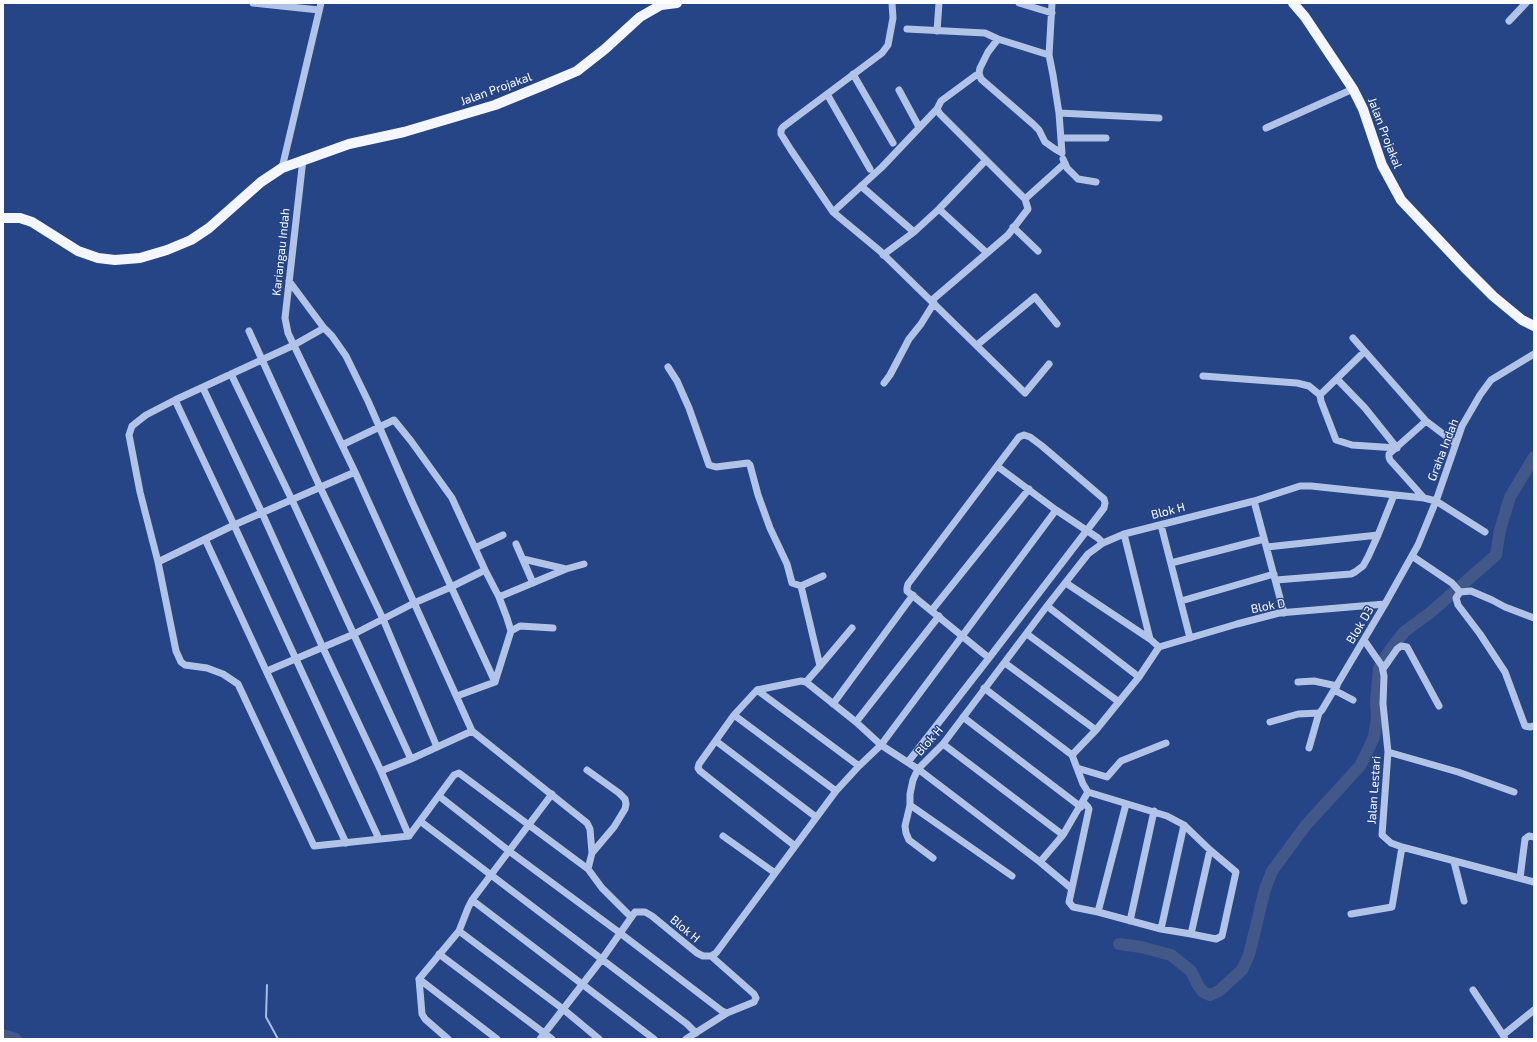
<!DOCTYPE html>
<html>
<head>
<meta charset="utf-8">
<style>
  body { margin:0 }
  #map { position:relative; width:1537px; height:1042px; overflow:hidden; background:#264586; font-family:"Exo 2",sans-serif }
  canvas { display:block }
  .frame { position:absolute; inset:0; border:4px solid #fff; pointer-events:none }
</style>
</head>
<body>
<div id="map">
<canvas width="1537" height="1042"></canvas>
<div class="frame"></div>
</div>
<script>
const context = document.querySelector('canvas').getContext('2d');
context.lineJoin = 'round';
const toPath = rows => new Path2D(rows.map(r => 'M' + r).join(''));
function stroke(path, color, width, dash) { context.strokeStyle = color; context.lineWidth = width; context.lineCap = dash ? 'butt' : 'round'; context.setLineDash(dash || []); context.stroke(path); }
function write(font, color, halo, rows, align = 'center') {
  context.font = font + ' "Exo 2",sans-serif'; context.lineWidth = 3; context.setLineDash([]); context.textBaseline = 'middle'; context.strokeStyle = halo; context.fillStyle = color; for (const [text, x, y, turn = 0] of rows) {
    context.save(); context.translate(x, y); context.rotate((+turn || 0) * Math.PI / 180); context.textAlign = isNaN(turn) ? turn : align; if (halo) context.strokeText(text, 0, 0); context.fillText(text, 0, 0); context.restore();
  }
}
stroke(toPath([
  [267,985,266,1017,278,1039]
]), '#a5bde9', 2);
stroke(toPath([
  [1119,944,1141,947,1171,955,1191,971,1198,985,1203,992,1210,995,1219,991,1242,970,1249,955,1265,889,1272,871,1306,825,1360,766,1367,752,1374,737,1377,718,1376,701,1379,668,1388,653,1404,632,1431,612,1496,555,1500,530,1510,497,1534,457],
  [3,1035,16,1039]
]), '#415888', 12);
stroke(toPath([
  [253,3,319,10],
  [892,3,893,18,888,45,882,53,783,127,781,130,781,134,791,150,833,212,880,251,1025,393,1049,364],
  [1019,3,1052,13],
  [1509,21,1526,3],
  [907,29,985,33,998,39,1049,55],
  [937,31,939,3],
  [998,39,988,52,980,68,979,73,981,79,1033,124,1039,130,1045,142,1055,149,1062,153,1059,113,1053,75,1049,55,1052,3],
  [853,74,893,143],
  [899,90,919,127],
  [827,94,870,169],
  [1059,113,1159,118],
  [1266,128,1353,89],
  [1061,138,1106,138],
  [303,159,285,318,288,333,355,472,472,731,587,823,590,829,592,853,588,869,602,888,631,917],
  [1063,159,1067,168,1078,179,1096,182],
  [282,168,321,3],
  [861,186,914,232],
  [1025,199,1065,163],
  [939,209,987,253,1008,235,1028,209,1025,199,940,114,937,109,941,101,979,73],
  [833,212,882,167,937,109],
  [1013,227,1038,251],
  [883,255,914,232,939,209,986,160],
  [289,281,324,328,332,336,346,356,368,401,413,504,495,682,457,696],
  [931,301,987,253],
  [324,328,294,345,175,400,146,415,132,426,129,435,140,492,158,562,176,651,181,662,185,665,207,668,223,674,238,684,314,846,409,836,454,775,459,773,588,869],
  [249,331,320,487,383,619,437,747],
  [1353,338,1426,421,1455,443],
  [977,345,1035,297,1057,324],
  [1364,352,1320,395,1321,401,1336,440,1352,445,1397,448],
  [668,367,677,381,689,408,709,465,716,467,748,463,750,465,758,495,770,528,787,564,792,583,801,586],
  [231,374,292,500,411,759],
  [1203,376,1297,383,1309,386,1320,395],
  [1337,379,1365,408,1397,448],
  [884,383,890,375,909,339,921,324,934,303],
  [203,388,262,513,323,648,381,771,409,836],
  [175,400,234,525,379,839],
  [342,445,394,420,411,441,452,498,485,570],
  [997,466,1056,510,1098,538,1103,543],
  [1424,498,1390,460,1389,457,1389,454,1426,421],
  [1254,501,1284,613],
  [1161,525,1190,638],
  [1124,534,1150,639],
  [205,539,346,843],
  [516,544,533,583],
  [1267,547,1378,535],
  [475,548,503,535],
  [1412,556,1452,583,1460,592,1456,598,1458,605,1480,634,1505,672,1525,726,1530,727,1534,726],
  [523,559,566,569],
  [158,562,234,525,355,472],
  [1171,563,1264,539],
  [1276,580,1351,574,1355,572,1363,566,1368,557,1378,535,1394,495],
  [1066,583,1150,639,1159,647],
  [1460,592,1471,591,1492,600,1505,607,1534,618],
  [499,597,566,569,584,564],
  [1181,601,1274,574],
  [1047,606,1139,677],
  [932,610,1029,489],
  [511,631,520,626,553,628],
  [1027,634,1119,702],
  [1364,640,1382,666,1384,676,1383,704,1388,752,1382,835,1391,843,1402,847,1534,882],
  [1159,647,1139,677,1096,730,1072,755,1083,784,1088,792,1167,816,1184,825,1210,850,1236,872,1222,936,1216,939,1191,934],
  [1159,647,1237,624,1279,613,1385,604],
  [1005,663,1096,730],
  [820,666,801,586,823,576],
  [1383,669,1397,649,1401,646,1407,647,1439,706],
  [267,671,354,634,414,603,451,587,485,570,499,597,507,618,511,631,495,682],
  [806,682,820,666,852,628],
  [1298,682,1314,681,1337,686],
  [984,688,1072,755],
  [757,690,859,766],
  [1334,690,1353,700],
  [833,704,913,595],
  [734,715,836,791],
  [963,717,1081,807],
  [856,722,939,616],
  [1270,722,1298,714,1319,713,1322,710,1385,604,1418,545,1436,501,1462,426,1480,395,1491,380,1534,354],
  [716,741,816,817],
  [943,744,1063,835],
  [1309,748,1319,713],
  [1388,752,1458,772,1514,792],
  [908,762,989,658,1104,508,1105,503,1104,499,1042,446,1030,437,1024,435,1019,437,997,466,908,584,907,588,907,591,989,658],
  [1077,768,1107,777,1121,761,1166,743],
  [587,770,619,793,625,799,626,804,625,809,614,827,592,853],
  [381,771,411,759,472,731],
  [439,796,509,851,620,933,722,1011,727,1013,754,1002,756,998,754,994,711,956],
  [1083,802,1088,807,1089,809,1069,902,1073,907,1098,912],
  [1126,804,1098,912,1161,929,1191,934,1210,850],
  [910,805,1012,876],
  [420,821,687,1024,696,1033],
  [723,836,775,873],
  [795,846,700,771,698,768,699,764,734,715,757,690,801,681,806,682,856,722,881,745,1056,510],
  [933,858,909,840,906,833,905,826,910,805,910,794,913,780,918,769,1040,862,1071,888],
  [1040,862,1063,835,1088,792],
  [1454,862,1464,901],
  [1520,878,1525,839,1529,836,1534,837],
  [472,900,654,1039],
  [1351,914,1392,907,1402,847],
  [1130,921,1154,811],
  [1161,929,1184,825],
  [459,931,563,1009,599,1039],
  [439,954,552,1039],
  [419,979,497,1039],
  [1473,990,1503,1035],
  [448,1039,425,1019,422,1014,419,979,459,931,468,908,472,900,552,794],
  [540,1039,602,959,635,912,645,912,652,916,697,953,703,956,711,956,716,953,836,791,859,766,881,745,918,769,943,744,1047,606,1088,554,1103,543,1124,534,1254,501,1300,486,1311,486,1424,498,1436,501,1485,532],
  [686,1039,727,1013],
  [1505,1039,1503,1035,1534,1010]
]), '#b1c4e8', 7);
stroke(toPath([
  [1293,3,1305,17,1353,89,1363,109,1382,165,1401,200,1466,269,1493,296,1522,320,1534,326],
  [3,218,20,218,32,222,78,251,98,258,115,260,140,258,167,250,191,240,209,228,261,182,282,168,349,144,404,132,495,105,544,85,577,71,605,49,640,17,661,5,677,3]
]), '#f3f6fe', 10);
write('12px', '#fff', '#264586', [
  ["Jalan Projakal",496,89,-20],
  ["Jalan Projakal",1385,133,69],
  ["Kariangau Indah",281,252,-84],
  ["Graha Indah",1443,450,-69],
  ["Blok H",1168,511,-14],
  ["Blok D",1268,606,-11],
  ["Blok D3",1360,625,-59],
  ["Blok H",929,741,-48],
  ["Jalan Lestari",1374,790,-86],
  ["Blok H",685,929,40]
]);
</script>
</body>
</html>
